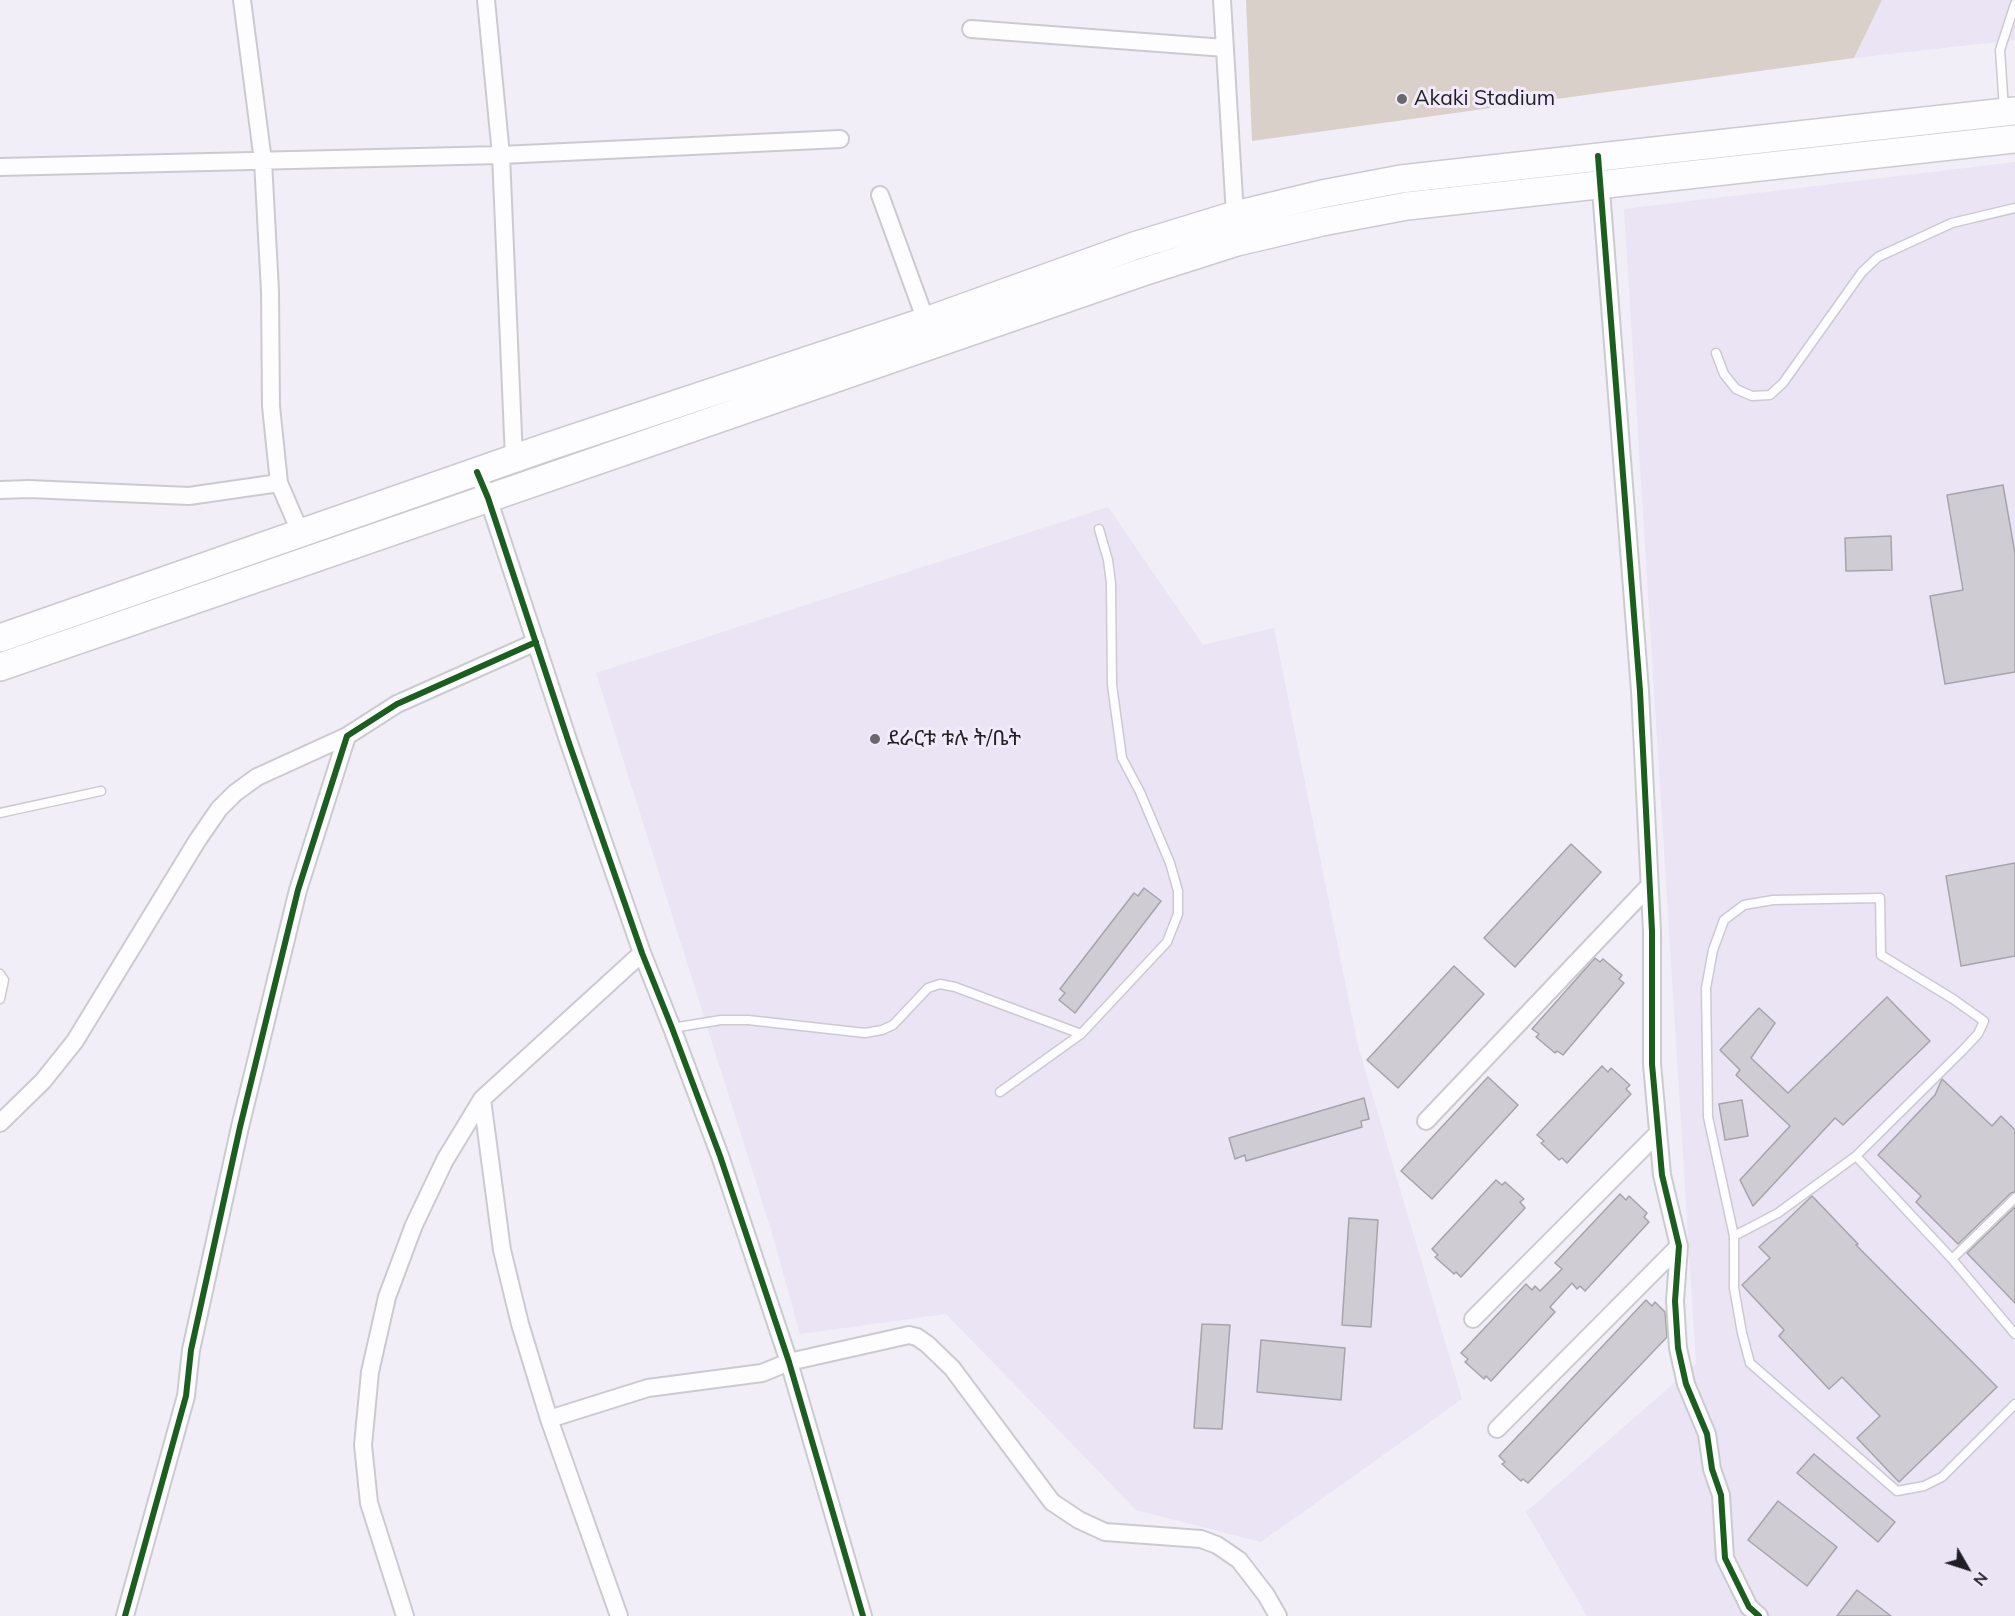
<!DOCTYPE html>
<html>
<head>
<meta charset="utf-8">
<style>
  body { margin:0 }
  #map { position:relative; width:2015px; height:1616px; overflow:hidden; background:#f1eef7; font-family:Mulish,sans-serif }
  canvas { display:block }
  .north { position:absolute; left:1937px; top:1538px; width:60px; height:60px; -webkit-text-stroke:4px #f0eafb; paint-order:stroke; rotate:129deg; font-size:16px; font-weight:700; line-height:24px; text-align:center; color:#211e24 }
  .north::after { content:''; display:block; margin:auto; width:21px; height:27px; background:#211e24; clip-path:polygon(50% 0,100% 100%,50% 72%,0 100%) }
</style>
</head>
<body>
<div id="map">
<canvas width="2015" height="1616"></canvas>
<div class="north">N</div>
</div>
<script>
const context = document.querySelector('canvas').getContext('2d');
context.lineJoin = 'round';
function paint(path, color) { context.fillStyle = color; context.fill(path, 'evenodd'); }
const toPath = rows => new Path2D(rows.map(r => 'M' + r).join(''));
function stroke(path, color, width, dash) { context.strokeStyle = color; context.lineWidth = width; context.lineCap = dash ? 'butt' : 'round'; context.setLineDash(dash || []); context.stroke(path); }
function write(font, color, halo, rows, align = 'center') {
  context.font = font + ' Mulish,"Noto Sans Ethiopic",sans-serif'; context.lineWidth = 6; context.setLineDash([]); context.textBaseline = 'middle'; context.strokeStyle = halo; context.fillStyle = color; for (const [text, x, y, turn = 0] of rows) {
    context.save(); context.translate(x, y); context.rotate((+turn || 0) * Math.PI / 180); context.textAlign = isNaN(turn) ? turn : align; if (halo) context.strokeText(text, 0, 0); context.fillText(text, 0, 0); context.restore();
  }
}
paint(toPath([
  [1882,0,2015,0,2015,40,1854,58],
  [2015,162,2015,1616,1587,1616,1526,1512,1696,1364,1624,209],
  [1108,507,1203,645,1274,628,1358,1046,1462,1399,1261,1542,1136,1510,946,1314,800,1334,772,1233,596,673]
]), '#eae4f5');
paint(toPath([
  [1246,0,1882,0,1854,58,1252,141]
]), '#d9d0c9');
const building = toPath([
  [2003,485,2015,553,2015,672,1945,684,1930,596,1963,590,1947,495,2003,485],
  [1891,536,1892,570,1846,571,1845,538,1891,536],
  [1571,844,1601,872,1515,967,1484,938,1571,844],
  [2015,863,2015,956,1961,966,1946,876,2015,863],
  [1144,888,1161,901,1075,1013,1059,1000,1065,993,1060,989,1134,893,1138,896,1144,888],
  [1595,958,1600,962,1603,959,1622,975,1619,979,1624,983,1563,1055,1557,1051,1555,1053,1536,1037,1539,1034,1532,1029,1595,958],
  [1454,966,1484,994,1398,1088,1367,1060,1454,966],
  [1887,997,1930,1041,1843,1125,1835,1118,1753,1206,1740,1180,1790,1126,1736,1075,1740,1070,1720,1050,1759,1008,1775,1023,1751,1058,1788,1093,1887,997],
  [1602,1066,1608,1072,1611,1068,1630,1085,1626,1089,1631,1094,1567,1163,1562,1158,1559,1160,1541,1143,1544,1141,1537,1135,1602,1066],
  [1488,1077,1518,1105,1432,1199,1401,1171,1488,1077],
  [1942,1079,1992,1126,2001,1116,2015,1130,2015,1192,2011,1193,1958,1244,1916,1202,1921,1196,1878,1155,1935,1095,1942,1079],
  [1364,1098,1369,1119,1361,1121,1362,1127,1246,1161,1245,1155,1235,1159,1229,1138,1364,1098],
  [1742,1100,1748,1136,1725,1140,1719,1104,1742,1100],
  [1496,1180,1502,1185,1505,1182,1524,1199,1520,1202,1525,1208,1461,1277,1456,1272,1454,1274,1435,1257,1438,1255,1432,1249,1496,1180],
  [1620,1194,1626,1200,1629,1196,1647,1213,1644,1217,1649,1222,1585,1291,1580,1286,1577,1289,1572,1283,1550,1307,1555,1312,1491,1381,1486,1376,1484,1379,1465,1362,1468,1359,1461,1353,1526,1284,1532,1290,1535,1286,1540,1291,1562,1269,1555,1263,1620,1194],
  [1812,1196,1858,1244,1856,1245,1997,1387,1899,1482,1857,1438,1880,1416,1842,1377,1829,1389,1779,1336,1784,1330,1742,1285,1770,1258,1759,1247,1812,1196],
  [2015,1207,2015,1303,1967,1253,2015,1207],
  [1349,1218,1378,1220,1371,1327,1342,1325,1349,1218],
  [1646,1300,1652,1306,1655,1302,1665,1312,1667,1337,1528,1483,1523,1479,1521,1481,1502,1464,1505,1462,1499,1456,1646,1300],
  [1202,1324,1230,1325,1222,1429,1194,1428,1202,1324],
  [1261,1340,1345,1348,1341,1400,1257,1392,1261,1340],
  [1814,1454,1895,1522,1878,1542,1797,1473,1814,1454],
  [1778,1501,1837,1547,1807,1586,1748,1540,1778,1501],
  [1857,1590,1891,1616,1837,1616,1857,1590]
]);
paint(building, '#cfccd4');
stroke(building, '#a6a4aa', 1.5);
const service = toPath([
  [2004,109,2000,50,2015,4],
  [1716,353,1724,374,1736,389,1752,396,1770,395,1783,383,1862,272,1878,257,1952,223,2015,208],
  [0,813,101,791],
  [0,974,4,980,0,999],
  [672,1028,721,1020,748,1020,865,1033,882,1030,893,1025,928,988,940,984,955,987,1081,1034],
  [1000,1092,1081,1034,1167,942,1178,914,1178,891,1170,863,1140,792,1122,758,1112,685,1111,583,1108,560,1099,529],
  [1856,1156,1952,1259,2015,1334],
  [1734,1236,1778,1213,1856,1156,1963,1050,1978,1034,1984,1021,1953,999,1881,955,1880,898,1773,900,1744,905,1724,920,1713,950,1706,988,1708,1117,1734,1236,1734,1288,1742,1333,1750,1363,1897,1491,1924,1486,1942,1477,2015,1404],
  [1952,1259,2015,1198]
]);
const minor = toPath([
  [242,0,263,161,270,291,271,406,279,483,301,534],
  [486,0,501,155,514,459],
  [1222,0,1235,215],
  [971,29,1225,48],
  [0,167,501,155,840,139],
  [1600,177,1640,691,1652,931,1652,1064,1662,1175,1679,1246,1675,1301,1678,1348,1686,1384,1707,1434,1712,1469,1721,1495,1725,1558,1749,1607,1759,1616],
  [880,195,926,321],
  [477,472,488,498,569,743,642,953,672,1028,720,1156,789,1362,863,1616],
  [0,490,29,489,189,496,279,483],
  [482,1099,502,1250,520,1324,549,1419],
  [1426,1121,1649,886],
  [0,1123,43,1081,75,1041,197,841,219,809,235,793,257,777,347,736],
  [1473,1319,1658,1133],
  [1497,1429,1679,1246],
  [125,1616,186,1396,191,1350,240,1127,298,890,347,736,397,704,536,642],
  [405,1616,369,1503,363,1445,370,1372,387,1297,414,1225,445,1160,482,1099,642,953],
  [619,1616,549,1419,648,1388,762,1373,789,1362,909,1335,917,1337,927,1344,952,1368,1052,1502,1079,1520,1105,1532,1201,1539,1217,1545,1239,1560,1266,1595,1278,1616]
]);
const primary = toPath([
  [0,638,547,447,926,321,1134,246,1235,215,1322,194,1401,179,2015,111],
  [0,667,1140,273,1237,242,1322,222,1407,206,2015,139]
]);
stroke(service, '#cccad1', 11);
stroke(minor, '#cccad1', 20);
stroke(primary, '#cccad1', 30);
stroke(service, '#fdfcfe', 8);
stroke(minor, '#fdfcfe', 16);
stroke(primary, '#fdfcfe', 27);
stroke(toPath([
  [1598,156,1640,691,1652,931,1652,1064,1662,1175,1679,1246,1675,1301,1678,1348,1686,1384,1707,1434,1712,1469,1721,1495,1725,1558,1749,1607,1759,1616],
  [477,472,488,498,569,743,642,953,672,1028,720,1156,789,1362,863,1616],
  [125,1616,186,1396,191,1350,240,1127,298,890,347,736,397,704,536,642]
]), '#1b5e20', 6);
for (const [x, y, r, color] of [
  [1402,99,6,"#6a676e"],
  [875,739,6,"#6a676e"]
]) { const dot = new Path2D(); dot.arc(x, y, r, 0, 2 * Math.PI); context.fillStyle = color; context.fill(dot); stroke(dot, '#f0eafb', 2); }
write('21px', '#211e24', '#f0eafb', [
  ["Akaki Stadium",1414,99],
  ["ደራርቱ ቱሉ ት/ቤት",887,739]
], 'left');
</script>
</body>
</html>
